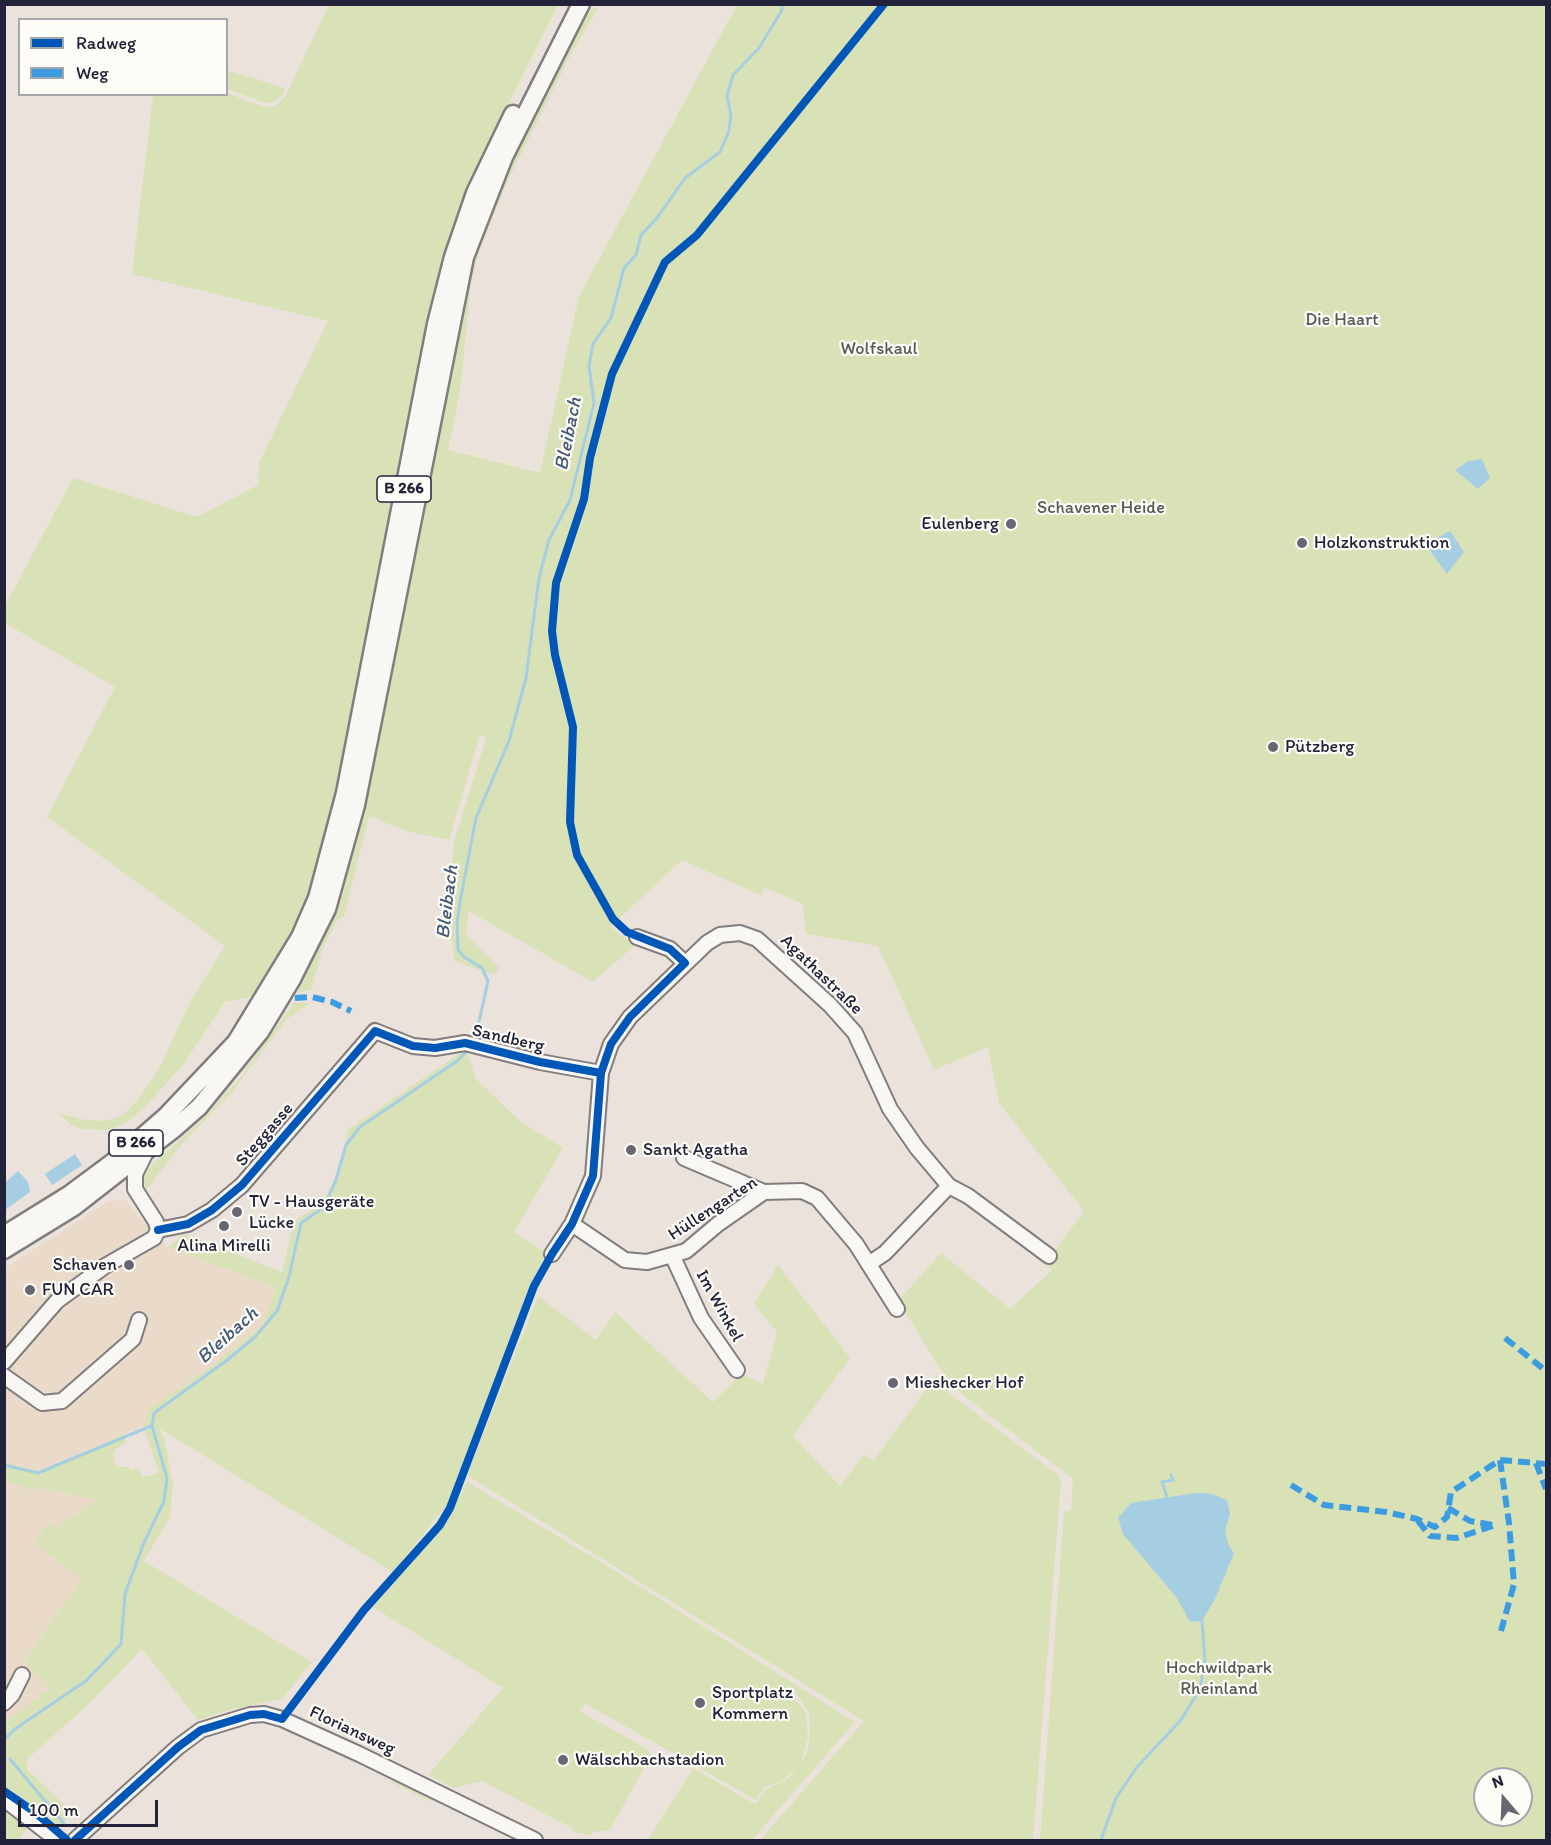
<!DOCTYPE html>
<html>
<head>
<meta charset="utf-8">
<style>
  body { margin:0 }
  #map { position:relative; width:1551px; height:1845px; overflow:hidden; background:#ebe3db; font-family:Itim,sans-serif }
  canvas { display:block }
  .frame { position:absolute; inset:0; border:6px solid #22223b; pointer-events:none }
  .legend { position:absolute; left:18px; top:18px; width:210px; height:78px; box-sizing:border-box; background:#fdfcf7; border:2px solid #a5a5ac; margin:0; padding:8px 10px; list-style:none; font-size:18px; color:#22223b }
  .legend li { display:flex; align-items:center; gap:12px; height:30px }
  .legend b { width:30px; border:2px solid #a5a5ac }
  .north { position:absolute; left:1473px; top:1767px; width:60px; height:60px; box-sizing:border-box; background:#fdfcf7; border:2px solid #a5a5ac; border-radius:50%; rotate:341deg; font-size:16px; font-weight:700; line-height:24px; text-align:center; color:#22223b }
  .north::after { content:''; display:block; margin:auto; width:21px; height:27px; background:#686673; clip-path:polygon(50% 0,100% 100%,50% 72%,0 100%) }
  .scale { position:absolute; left:18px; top:1800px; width:140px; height:27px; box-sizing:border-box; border:3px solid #22223b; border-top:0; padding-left:8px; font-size:18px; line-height:21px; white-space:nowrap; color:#22223b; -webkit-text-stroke:4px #fdfcf7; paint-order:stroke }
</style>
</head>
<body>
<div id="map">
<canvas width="1551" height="1845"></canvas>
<div class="frame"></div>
<ul class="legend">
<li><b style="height:8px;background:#0057b8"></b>Radweg</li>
<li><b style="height:8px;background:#3c9ce2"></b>Weg</li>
</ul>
<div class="north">N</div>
<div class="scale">100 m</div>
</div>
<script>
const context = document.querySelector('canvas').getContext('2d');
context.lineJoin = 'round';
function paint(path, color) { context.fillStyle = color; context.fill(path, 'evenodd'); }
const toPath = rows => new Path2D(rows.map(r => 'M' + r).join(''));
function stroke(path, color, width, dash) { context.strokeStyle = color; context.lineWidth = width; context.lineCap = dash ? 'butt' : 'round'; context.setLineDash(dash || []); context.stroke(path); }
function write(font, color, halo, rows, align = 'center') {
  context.font = font + ' Itim,sans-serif'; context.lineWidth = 4.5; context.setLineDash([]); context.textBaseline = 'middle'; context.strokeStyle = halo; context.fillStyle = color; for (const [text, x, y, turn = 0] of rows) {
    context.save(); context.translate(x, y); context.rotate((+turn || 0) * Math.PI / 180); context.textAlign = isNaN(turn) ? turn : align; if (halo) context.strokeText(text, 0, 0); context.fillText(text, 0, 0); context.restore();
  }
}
paint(toPath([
  [125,1200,167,1247,276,1287,262,1325,204,1372,151,1407,143,1426,39,1475,5,1460,5,1268,109,1201],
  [5,1480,30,1490,43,1488,99,1500,56,1528,50,1523,34,1543,82,1579,24,1660,50,1688,5,1723]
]), '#e9daca');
paint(toPath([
  [329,5,558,5,469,183,437,284,413,394,343,763,315,880,293,936,256,996,225,1002,183,1065,144,1108,124,1124,110,1130,81,1129,71,1125,57,1112,79,1119,104,1121,122,1116,138,1100,160,1067,191,1000,225,946,47,817,115,687,5,623,5,606,73,478,197,517,258,485,259,463,328,321,132,274,153,95,227,93,264,107,275,106,285,97],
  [737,5,1546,5,1546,1840,1040,1840,1064,1512,1071,1510,1073,1479,963,1395,943,1373,898,1301,941,1253,1010,1309,1052,1270,1045,1264,1084,1211,999,1103,988,1047,934,1070,878,946,806,934,803,904,768,889,763,888,762,896,682,860,611,926,621,936,636,944,593,982,469,911,466,935,499,968,494,975,455,961,447,916,454,842,485,742,486,736,480,735,449,840,406,831,369,816,344,916,338,919,322,950,311,990,298,992,338,900,363,814,467,275,495,191,586,9,598,8,572,52,508,180,480,249,471,283,460,391,448,450,540,473,579,296],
  [1485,1779,1521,1779,1521,1815,1485,1815],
  [226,70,285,88,282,96,273,102,265,103,227,89],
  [294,1003,310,1003,287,1019,231,1093,182,1144,147,1189,145,1188,143,1177,148,1168,201,1121,239,1079],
  [466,1049,476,1079,520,1121,563,1148,514,1232,546,1253,529,1287,447,1505,393,1572,159,1428,164,1437,173,1485,170,1517,144,1561,312,1662,282,1699,236,1708,198,1720,142,1649,89,1704,27,1759,27,1769,63,1804,70,1815,59,1828,5,1787,5,1723,50,1688,24,1661,82,1579,34,1543,49,1523,57,1528,98,1500,43,1488,30,1490,5,1480,4,1460,39,1475,124,1434,127,1442,116,1449,113,1455,115,1464,119,1467,128,1467,130,1471,138,1468,142,1477,159,1473,143,1426,151,1407,204,1372,262,1325,276,1287,167,1247,184,1234,282,1272,294,1221,321,1204,335,1180,349,1129],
  [778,1265,850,1358,793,1436,840,1486,864,1455,873,1461,937,1375,949,1393,1058,1475,1061,1482,1033,1840,760,1840,864,1721,467,1475,538,1296,596,1340,615,1312,713,1402,741,1374,763,1384,777,1332,754,1304],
  [467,1482,609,1567,855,1722,752,1840,648,1840,693,1768,755,1804,765,1791,790,1777,796,1769,780,1782,765,1787,756,1800,586,1704,579,1711,647,1749,651,1755,610,1830,592,1832,593,1836,574,1832,570,1827,482,1781,454,1788,428,1775,503,1688,373,1607,447,1522],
  [787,1686,794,1690,809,1713,810,1735,807,1753,801,1762,808,1737,806,1714],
  [396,1777,434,1796,430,1801,391,1782],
  [4,1803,51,1840,42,1840,28,1827,18,1840,5,1840]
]), '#d9e2b6');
paint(toPath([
  [1482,459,1490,478,1478,489,1455,470,1468,461],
  [1450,531,1464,552,1447,574,1425,544],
  [75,1154,82,1165,52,1185,45,1174],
  [18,1171,28,1182,30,1192,5,1210,5,1183],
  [1195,1493,1212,1494,1227,1500,1230,1514,1225,1531,1228,1544,1234,1553,1215,1599,1202,1621,1190,1622,1177,1598,1123,1534,1118,1518,1131,1503]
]), '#a5cee3');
stroke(toPath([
  [475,1040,488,981,482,968,464,957,458,950,457,923,460,902,476,818,509,741,526,678,539,578,549,540,570,500,594,403,589,366,593,344,611,318,624,268,636,255,641,235,657,218,685,178,720,152,729,131,731,115,727,96,733,75,759,48,782,10,782,4],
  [4,1465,38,1473,151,1426],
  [1167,1497,1162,1482,1173,1480,1171,1475],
  [4,1740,15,1729,87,1680,121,1644,125,1594,143,1545,164,1501,167,1478,152,1426,154,1413,226,1361,255,1337,277,1311,289,1277,301,1223,324,1207,336,1180,346,1145,360,1127,457,1061,470,1048],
  [10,1759,66,1826],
  [1101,1840,1116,1798,1137,1767,1181,1720,1200,1689,1205,1661,1202,1621]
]), '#a5cee3', 3);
const minor = toPath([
  [637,937,670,949,685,963],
  [684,1158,764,1192],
  [572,1224,625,1260,647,1262,686,1251,718,1224,764,1192,802,1191,817,1198,856,1244,897,1309],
  [158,1230,188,1224,212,1210,242,1185,375,1031,413,1046,435,1048,465,1043,540,1062,601,1073],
  [552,1254,572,1224,593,1176,601,1073,611,1044,630,1017,707,943,720,935,740,933,757,939,830,1005,855,1033,890,1109,917,1148,949,1186,968,1196,1049,1256],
  [673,1257,701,1318,737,1370],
  [870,1263,885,1253,949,1186],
  [4,1362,57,1301,105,1266,154,1238,158,1230,156,1222,135,1189,135,1174,146,1152],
  [4,1376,42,1403,62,1401,133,1339,139,1320],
  [4,1703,12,1695,22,1675],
  [4,1799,57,1840],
  [75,1840,178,1747,201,1730,250,1715,264,1714,282,1719,359,1754,535,1840]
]);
const major = toPath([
  [4,1235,70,1194,113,1162,166,1116,236,1042,300,937,317,898,345,793,436,324,453,257,475,193,513,114],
  [4,1250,74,1207,174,1129,199,1107,260,1032,292,979,327,909,356,805,465,257,504,157,581,4]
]);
stroke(minor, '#817d7f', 18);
stroke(major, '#817d7f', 21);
stroke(minor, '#f9f7f4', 14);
stroke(major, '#f9f7f4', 16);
stroke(toPath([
  [295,998,312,997,332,1002,351,1011],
  [1505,1338,1546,1371],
  [1500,1460,1509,1523,1514,1584,1501,1631],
  [1536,1463,1546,1489],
  [1291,1485,1324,1505,1386,1512,1417,1519,1435,1527,1447,1517,1451,1492,1500,1460,1546,1464],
  [1448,1508,1470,1521,1493,1525],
  [1418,1521,1430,1536,1457,1538,1495,1525]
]), '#3c9ce2', 6, [12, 6]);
stroke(toPath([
  [158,1230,188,1224,212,1210,242,1185,375,1031,413,1046,435,1048,465,1043,540,1062,601,1073],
  [4,1791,36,1813,67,1840],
  [75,1840,178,1747,201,1730,250,1715,264,1714,282,1719,364,1610,440,1525,450,1508,534,1286,552,1254,572,1224,593,1176,601,1073,611,1044,630,1017,685,963,670,949,627,932,613,919,577,855,570,822,573,727,555,655,552,631,556,583,584,499,590,458,612,374,665,262,697,235,884,4]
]), '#0057b8', 8);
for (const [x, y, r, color] of [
  [1011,524,6,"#686673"],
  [1302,543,6,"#686673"],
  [1273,747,6,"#686673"],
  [631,1150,6,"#686673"],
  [237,1212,6,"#686673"],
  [224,1226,6,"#686673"],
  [129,1265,6,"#686673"],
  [30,1290,6,"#686673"],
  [893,1383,6,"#686673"],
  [700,1703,6,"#686673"],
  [563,1760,6,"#686673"]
]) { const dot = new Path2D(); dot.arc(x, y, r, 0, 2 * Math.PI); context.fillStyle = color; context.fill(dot); stroke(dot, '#fdfcf7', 2); }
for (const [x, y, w] of [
  [404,489,54],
  [136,1143,54]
]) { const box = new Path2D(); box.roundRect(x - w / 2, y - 13, w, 26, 4.5); context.fillStyle = '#fdfcf7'; context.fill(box); stroke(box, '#22223b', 1.5); }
write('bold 16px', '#22223b', null, [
  ["B 266",404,489],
  ["B 266",136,1143]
]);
write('18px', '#545c57', '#fdfcf7', [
  ["Die Haart",1342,320],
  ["Wolfskaul",879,349],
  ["Schavener Heide",1101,508],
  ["Hochwildpark",1219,1668],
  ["Rheinland",1219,1689]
]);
write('18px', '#22223b', '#fdfcf7', [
  ["Eulenberg",999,524,"right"],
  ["Holzkonstruktion",1314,543],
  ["Pützberg",1285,747],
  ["Sankt Agatha",643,1150],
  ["TV - Hausgeräte",249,1202],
  ["Lücke",249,1223],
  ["Alina Mirelli",224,1246,"center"],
  ["Schaven",117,1265,"right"],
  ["FUN CAR",42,1290],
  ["Mieshecker Hof",905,1383],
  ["Sportplatz",712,1693],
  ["Kommern",712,1714],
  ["Wälschbachstadion",575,1760]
], 'left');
write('18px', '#22223b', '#fdfcf7', [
  ["Agathastraße",821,975,44],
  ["Sandberg",508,1039,13],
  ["Steggasse",265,1135,-49],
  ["Hüllengarten",713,1209,-33],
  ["Im Winkel",719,1306,61],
  ["Floriansweg",352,1731,25]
]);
write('italic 20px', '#455b77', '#fdfcf7', [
  ["Bleibach",569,434,-79],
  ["Bleibach",448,902,-83],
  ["Bleibach",228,1336,-42]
]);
</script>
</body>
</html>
